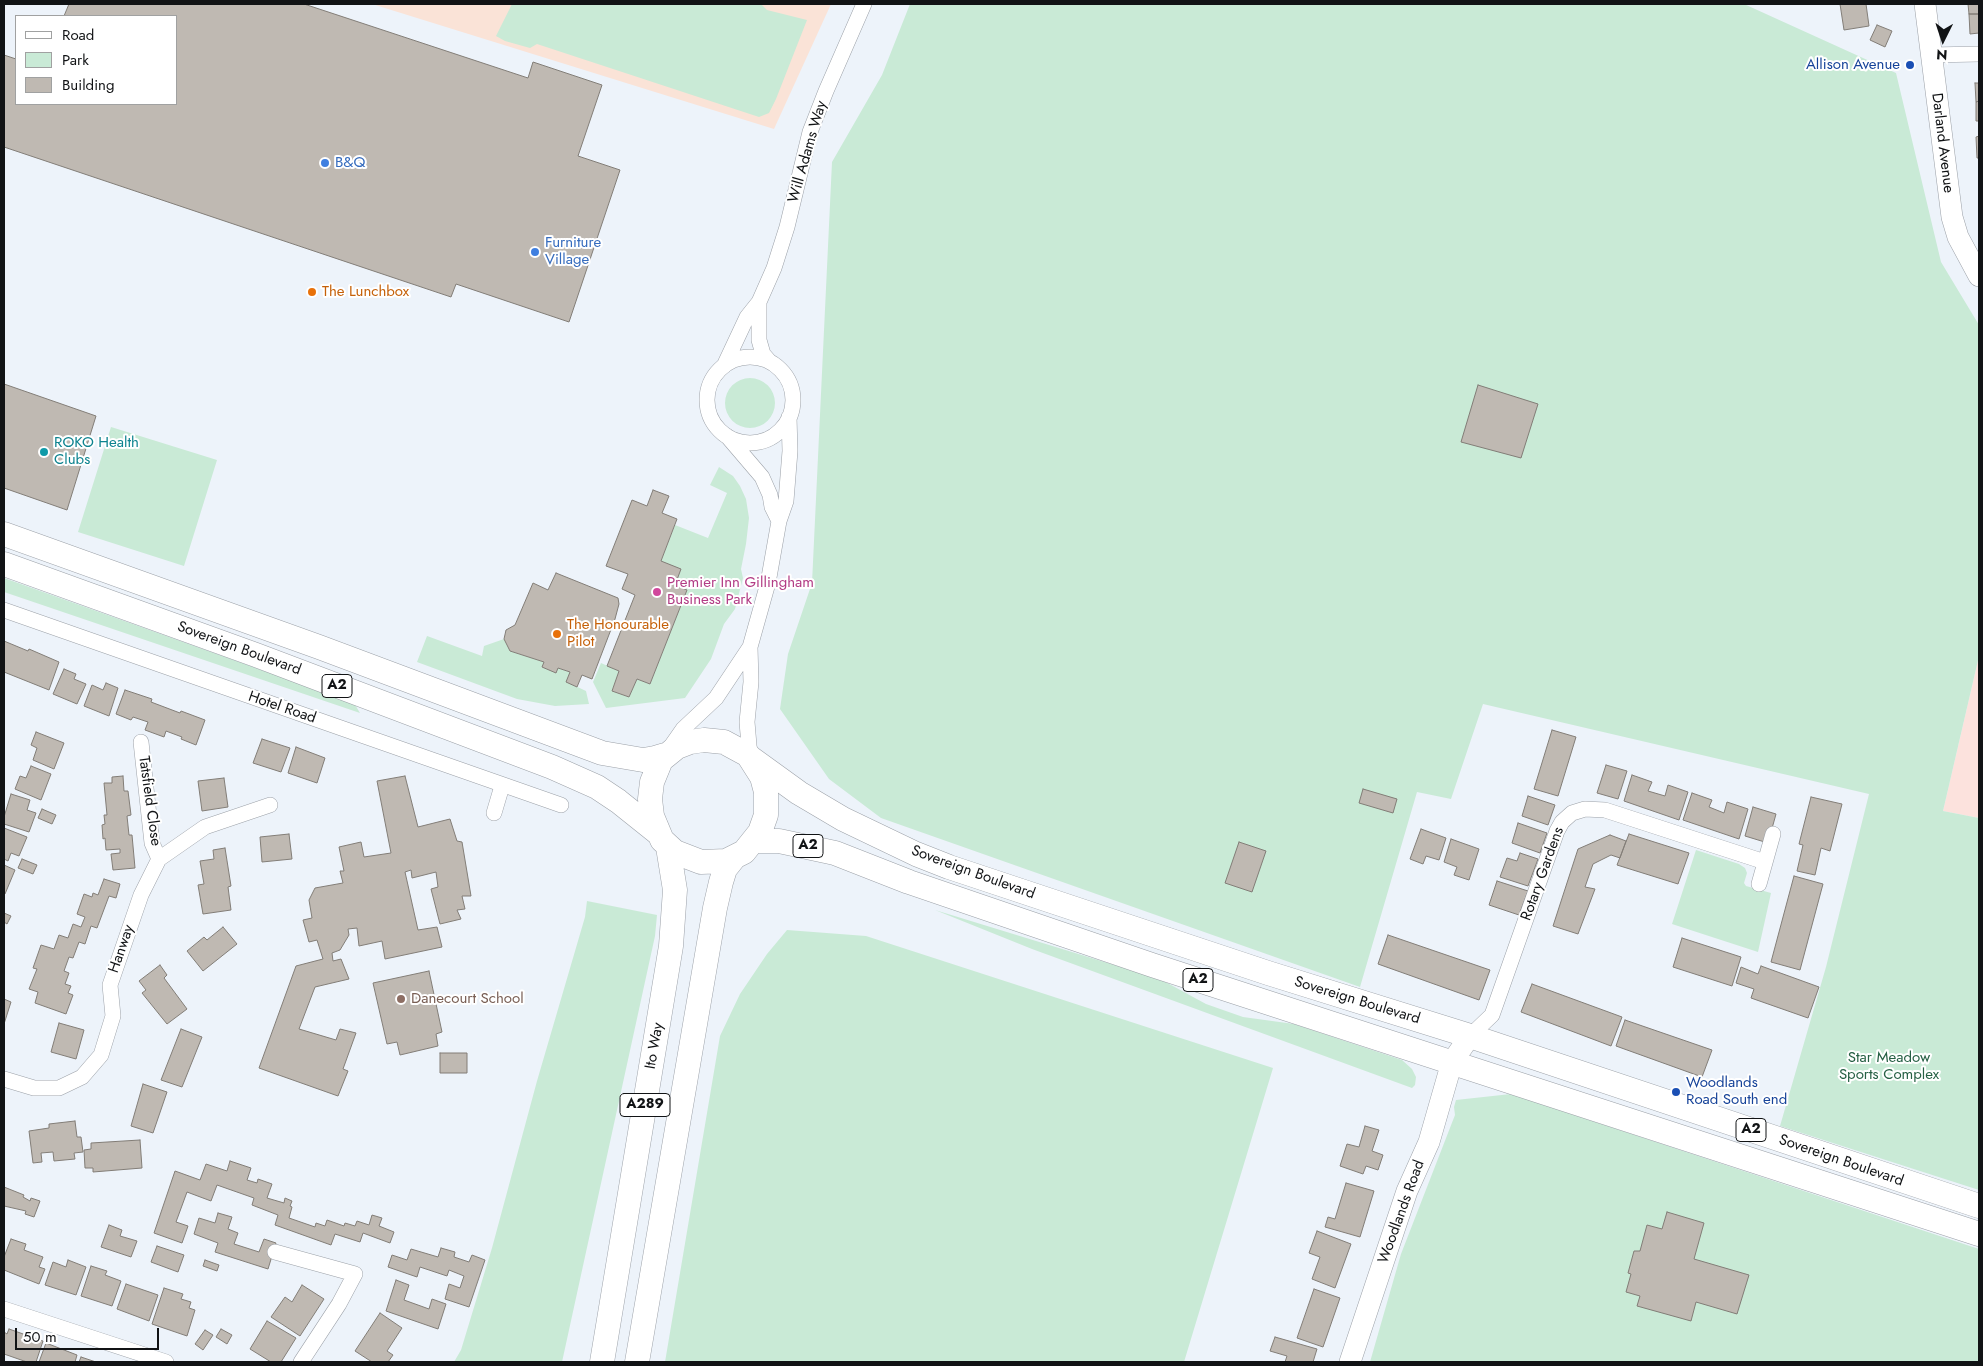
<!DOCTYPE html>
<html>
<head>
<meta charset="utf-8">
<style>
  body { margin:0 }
  #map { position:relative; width:1983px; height:1366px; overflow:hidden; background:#edf3fa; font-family:Jost,sans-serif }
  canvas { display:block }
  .frame { position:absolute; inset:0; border:5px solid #111315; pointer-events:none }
  .legend { position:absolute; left:15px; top:15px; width:162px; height:90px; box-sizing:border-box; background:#fff; border:1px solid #a0a1a1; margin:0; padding:6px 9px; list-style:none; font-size:15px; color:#111315 }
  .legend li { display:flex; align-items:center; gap:10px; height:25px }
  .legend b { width:25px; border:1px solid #a0a1a1 }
  .north { position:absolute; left:1918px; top:15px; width:50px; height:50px; -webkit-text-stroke:4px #fff; paint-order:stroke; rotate:184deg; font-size:14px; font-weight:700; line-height:20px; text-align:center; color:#111315 }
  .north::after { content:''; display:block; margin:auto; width:18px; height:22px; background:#111315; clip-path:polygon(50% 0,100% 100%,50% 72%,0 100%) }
  .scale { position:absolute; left:15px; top:1328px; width:144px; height:22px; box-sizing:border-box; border:2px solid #111315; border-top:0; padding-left:6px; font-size:15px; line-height:18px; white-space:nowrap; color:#111315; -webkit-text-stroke:4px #fff; paint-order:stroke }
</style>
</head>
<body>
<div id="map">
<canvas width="1983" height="1366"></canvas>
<div class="frame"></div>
<ul class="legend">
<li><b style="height:6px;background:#fff"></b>Road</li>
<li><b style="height:14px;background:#c9ead6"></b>Park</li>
<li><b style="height:14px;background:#bfb9b2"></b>Building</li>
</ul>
<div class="north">N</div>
<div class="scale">50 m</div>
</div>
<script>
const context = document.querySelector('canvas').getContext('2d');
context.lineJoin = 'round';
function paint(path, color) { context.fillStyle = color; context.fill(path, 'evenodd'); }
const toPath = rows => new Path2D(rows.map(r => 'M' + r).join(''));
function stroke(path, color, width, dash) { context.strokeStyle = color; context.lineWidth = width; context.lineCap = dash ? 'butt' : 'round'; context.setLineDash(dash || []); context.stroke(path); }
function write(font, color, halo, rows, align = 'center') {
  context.font = font + ' Jost,sans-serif'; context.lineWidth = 4; context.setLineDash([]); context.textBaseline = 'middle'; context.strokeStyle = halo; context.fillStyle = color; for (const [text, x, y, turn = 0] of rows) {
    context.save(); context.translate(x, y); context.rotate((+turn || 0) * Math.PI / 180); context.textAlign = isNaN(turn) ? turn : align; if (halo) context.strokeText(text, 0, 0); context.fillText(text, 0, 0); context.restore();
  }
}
paint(toPath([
  [372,4,831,4,774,129]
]), '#fae3d7');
paint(toPath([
  [1979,656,1979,818,1943,811]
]), '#fce2dd');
paint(toPath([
  [512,4,761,4,767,10,807,20,776,99,769,113,759,117,537,44,530,48,505,41,496,36],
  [910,4,1744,4,1896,73,1941,262,1979,325,1979,656,1943,811,1979,818,1979,1190,1780,1126,1826,967,1869,794,1483,704,1451,799,1417,792,1360,987,881,818,829,779,780,709,788,654,812,583,832,162,882,75],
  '725 403a25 25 0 1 1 50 0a25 25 0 1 1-50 0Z',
  [111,427,217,460,184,566,78,532],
  [719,467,733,476,740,486,746,499,749,518,746,544,741,569,743,578,735,609,724,624,711,659,685,698,606,708,593,682,601,663,619,671,612,691,629,697,637,679,650,684,687,590,675,585,661,561,675,525,708,538,727,493,710,485],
  [4,578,354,703,360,713,4,592],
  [427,636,482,656,484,646,504,639,510,651,544,662,542,667,556,672,558,668,570,672,567,682,586,691,589,704,555,706,517,699,417,662],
  [1696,850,1739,864,1745,868,1747,873,1744,883,1746,886,1771,893,1758,952,1672,924],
  [587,901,657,915,655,936,562,1362,454,1362,461,1350,492,1248,537,1081,585,917],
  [935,910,1160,979,1206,1004,1243,1017,1294,1024,1402,1060,1412,1069,1416,1077,1415,1085,1412,1088,1032,949],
  [787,930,866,936,1273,1068,1184,1362,665,1362,720,1036,740,994,767,954],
  [1511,1094,1979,1249,1979,1362,1370,1362,1401,1254,1455,1115,1454,1107,1456,1100]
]), '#c9ead6');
const building = toPath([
  [69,4,304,4,528,78,533,62,602,85,578,156,620,170,569,322,456,284,451,297,4,147,4,55,16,59,16,104,176,104,176,16,64,16,69,4],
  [1840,4,1866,4,1869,26,1844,30,1840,4],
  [1968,4,1979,4,1979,14,1969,14,1968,4],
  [1969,14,1979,14,1979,33,1970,34,1969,14],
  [1877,25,1892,31,1885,47,1870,40,1877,25],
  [1975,83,1979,83,1979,101,1976,102,1975,83],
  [1979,101,1979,121,1976,121,1976,102,1979,101],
  [1979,136,1979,158,1977,158,1976,137,1979,136],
  [4,384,96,416,67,510,4,488,4,384],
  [1478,385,1538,404,1521,458,1461,442,1478,385],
  [653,490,669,496,662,513,677,519,661,561,681,569,675,585,687,590,650,684,637,679,629,697,612,691,619,671,607,666,635,595,622,589,628,574,606,566,632,500,647,506,653,490],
  [556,573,618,598,619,604,615,619,592,679,582,675,577,687,566,682,570,672,558,668,556,673,542,667,544,662,510,651,504,639,506,630,515,625,533,583,548,590,556,573],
  [4,641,28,651,29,649,59,662,49,690,4,672,4,641],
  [64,669,76,674,74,679,86,684,77,704,53,694,64,669],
  [106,683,118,688,109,716,84,706,92,685,103,690,106,683],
  [125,690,152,699,151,702,180,713,181,711,205,720,196,745,181,739,182,737,166,731,164,737,145,730,148,722,133,717,131,720,116,714,125,690],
  [1552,730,1576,737,1558,796,1534,789,1552,730],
  [36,732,64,743,54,769,33,760,37,748,31,745,36,732],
  [262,739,290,748,281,772,253,763,262,739],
  [296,747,325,758,317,783,288,773,296,747],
  [1606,765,1627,771,1618,799,1597,793,1606,765],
  [31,766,51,774,41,800,15,789,20,776,26,778,31,766],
  [1632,775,1652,782,1648,791,1665,796,1668,785,1688,792,1679,820,1624,801,1632,775],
  [123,776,124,791,128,791,131,815,127,816,129,835,132,835,135,868,113,870,111,854,120,853,120,849,106,850,105,838,103,839,102,825,105,824,104,815,107,815,104,783,112,783,112,777,123,776],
  [405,776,418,827,450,819,457,841,462,842,471,896,462,896,465,909,457,910,461,919,440,924,431,889,438,887,436,872,412,878,411,870,405,872,418,930,437,927,442,947,385,959,382,941,359,946,357,928,348,929,349,935,340,950,332,953,333,961,341,959,349,979,315,987,299,1029,336,1040,340,1029,356,1033,343,1069,348,1071,338,1096,259,1068,296,966,323,959,317,940,309,942,303,920,312,918,309,900,315,888,343,883,340,871,344,871,339,847,361,842,364,857,391,853,377,781,405,776],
  [224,778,228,807,202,811,198,781,224,778],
  [1363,789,1397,799,1393,813,1359,803,1363,789],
  [1692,793,1712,800,1709,807,1724,813,1727,802,1748,809,1739,839,1683,820,1692,793],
  [11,794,30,800,27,810,36,813,29,832,4,824,4,817,11,794],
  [1528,796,1555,805,1548,825,1522,816,1528,796],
  [1811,797,1842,804,1830,851,1821,848,1815,875,1797,871,1803,845,1799,844,1811,797],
  [1753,807,1776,814,1768,843,1745,836,1753,807],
  [42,809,56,815,52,824,38,818,42,809],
  [1518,823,1547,833,1540,853,1512,843,1518,823],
  [4,828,27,837,19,856,11,853,8,861,4,859,4,828],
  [1421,829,1446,838,1439,860,1426,856,1423,864,1410,859,1421,829],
  [289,834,292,859,262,862,260,837,289,834],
  [1629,834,1689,853,1678,884,1617,865,1629,834],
  [1610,835,1626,841,1620,858,1611,855,1593,864,1585,887,1595,889,1578,934,1553,926,1578,849,1610,835],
  [1451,839,1479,849,1469,880,1454,875,1457,867,1444,862,1451,839],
  [1239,842,1266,851,1252,892,1225,883,1239,842],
  [225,848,231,886,228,887,231,910,203,914,198,885,204,884,200,861,214,859,213,850,225,848],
  [1520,853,1538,859,1528,886,1500,877,1507,858,1517,861,1520,853],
  [22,859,37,865,33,874,18,868,22,859],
  [4,865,15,870,5,894,4,893,4,865],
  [1794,876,1823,884,1800,970,1771,962,1794,876],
  [104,879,120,884,116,898,109,896,97,928,91,926,85,944,79,942,73,958,69,957,64,971,69,973,65,984,71,986,68,993,73,995,66,1014,35,1003,38,992,29,989,37,969,33,968,41,945,54,949,59,935,68,938,73,924,81,927,85,917,77,914,84,894,92,897,93,893,98,895,104,879],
  [1497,881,1528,891,1519,915,1489,905,1497,881],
  [4,913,11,916,7,924,4,922,4,913],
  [223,927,237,944,203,971,187,951,204,937,207,940,223,927],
  [1388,935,1490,970,1479,1000,1378,964,1388,935],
  [1682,938,1741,957,1732,986,1673,967,1682,938],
  [160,965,167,975,164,978,187,1009,167,1024,142,993,146,990,139,981,160,965],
  [1761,966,1819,987,1808,1018,1751,998,1754,989,1736,983,1741,967,1758,974,1761,966],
  [429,971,442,1032,436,1034,438,1046,400,1055,397,1042,387,1044,373,983,429,971],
  [1532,984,1622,1017,1611,1046,1521,1012,1532,984],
  [4,999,11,1002,4,1024,4,999],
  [1625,1020,1712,1050,1702,1077,1616,1046,1625,1020],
  [59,1023,84,1030,76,1059,51,1052,59,1023],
  [181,1029,202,1037,182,1087,161,1080,181,1029],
  [440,1053,467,1053,467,1073,440,1073,440,1053],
  [143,1084,167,1092,153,1133,131,1126,143,1084],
  [75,1121,77,1137,81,1137,83,1152,74,1153,75,1159,54,1161,53,1152,41,1153,42,1162,33,1163,29,1131,49,1128,49,1124,75,1121],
  [1365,1126,1379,1130,1372,1151,1383,1155,1378,1170,1366,1166,1363,1174,1340,1166,1347,1144,1359,1147,1365,1126],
  [140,1140,142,1168,93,1172,93,1168,85,1168,84,1150,91,1149,91,1143,140,1140],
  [230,1161,251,1168,247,1180,257,1183,258,1179,272,1184,267,1198,284,1203,285,1198,292,1201,290,1206,292,1207,289,1218,315,1227,316,1223,325,1226,327,1220,344,1226,345,1223,355,1226,357,1221,369,1225,372,1215,382,1218,379,1226,394,1232,390,1243,363,1233,360,1242,335,1234,331,1245,275,1225,278,1215,252,1205,254,1198,217,1185,211,1201,187,1192,176,1222,188,1226,182,1243,154,1233,175,1171,200,1180,206,1164,227,1171,230,1161],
  [1346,1183,1374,1191,1360,1237,1325,1227,1328,1217,1335,1219,1346,1183],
  [4,1187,24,1195,23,1197,30,1201,31,1198,40,1201,34,1217,25,1214,26,1211,4,1206,4,1187],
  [1667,1212,1704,1223,1694,1259,1749,1275,1737,1314,1696,1302,1691,1321,1637,1306,1640,1296,1626,1292,1631,1274,1628,1273,1634,1251,1640,1251,1647,1225,1662,1229,1667,1212],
  [218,1213,232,1217,228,1229,238,1233,234,1244,259,1252,264,1239,276,1243,268,1269,215,1252,218,1243,194,1234,199,1218,215,1223,218,1213],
  [109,1225,122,1230,120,1236,137,1241,131,1257,101,1247,109,1225],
  [1317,1231,1351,1244,1335,1288,1312,1279,1320,1257,1309,1253,1317,1231],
  [11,1239,26,1244,24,1250,43,1257,39,1267,45,1269,39,1284,4,1270,4,1257,11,1239],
  [157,1246,184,1255,178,1272,151,1262,157,1246],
  [441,1248,455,1252,454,1257,469,1262,472,1255,485,1260,469,1307,445,1299,449,1284,460,1288,464,1276,449,1270,447,1276,420,1267,417,1277,388,1267,392,1255,407,1260,411,1249,438,1257,441,1248],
  [68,1260,86,1267,76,1295,45,1285,53,1262,66,1267,68,1260],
  [205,1260,219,1265,217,1271,203,1266,205,1260],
  [91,1266,107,1271,105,1275,121,1281,112,1306,81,1296,91,1266],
  [396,1280,409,1285,404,1300,429,1309,432,1299,446,1304,438,1329,386,1311,396,1280],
  [126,1284,158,1295,149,1321,117,1309,126,1284],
  [302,1285,324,1299,300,1336,271,1317,285,1297,292,1302,302,1285],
  [164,1288,183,1294,181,1299,191,1302,189,1308,195,1310,187,1336,152,1324,164,1288],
  [1314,1289,1340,1298,1323,1347,1297,1338,1314,1289],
  [380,1313,402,1328,387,1351,393,1355,388,1362,372,1362,355,1351,380,1313],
  [267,1321,296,1338,281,1362,271,1362,250,1349,267,1321],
  [9,1329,43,1341,36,1362,27,1362,4,1354,4,1332,7,1334,9,1329],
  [221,1329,232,1335,227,1344,216,1337,221,1329],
  [205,1330,213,1335,203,1350,195,1344,205,1330],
  [1275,1337,1317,1349,1313,1362,1285,1362,1287,1356,1270,1351,1275,1337],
  [46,1343,77,1355,75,1362,39,1362,46,1343],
  [81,1357,96,1362,79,1362,81,1357]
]);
paint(building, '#bfb9b2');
stroke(building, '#827d77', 1);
const street = toPath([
  [1931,55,1979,54],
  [759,302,759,340,763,354,769,361],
  '707 400a43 43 0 1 1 86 0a43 43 0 1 1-86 0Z',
  [724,366,747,317,759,302,774,268,787,227,810,132,826,91,864,4],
  [727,436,762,477,770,495,772,507,779,521],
  [4,610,561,805],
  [141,742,152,843,159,859],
  [669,749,683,729,716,698,750,647],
  [750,757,747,722,751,682,750,647,768,583,779,521,786,501,790,451,789,417],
  [494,813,502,786],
  [1759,884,1773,834],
  [1470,1036,1492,1015,1557,831,1562,822,1572,813,1585,809,1605,810,1765,862],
  [4,1079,34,1088,59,1088,82,1077,101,1055,113,1016,110,985,141,895,159,859,205,827,270,805],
  [275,1252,355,1274,339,1304,301,1362],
  [4,1309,166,1362]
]);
const secondary = toPath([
  [1925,4,1952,217,1958,237,1979,276],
  [1350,1362,1407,1191,1429,1142,1452,1062,1470,1036]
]);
const primary = toPath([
  [4,534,319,647,602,753,643,760,655,758,665,755],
  [4,564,256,655,552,767,597,787,618,801,658,833],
  [704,740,724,742,748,755,762,777,766,792,766,815,760,832,744,852,726,861,701,862,675,852,662,840,652,816,650,799,652,782,661,760,677,747,690,742,704,740],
  [752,759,799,793,843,819,916,854,949,867,1268,973,1470,1036,1979,1206],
  [754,841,779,841,835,853,909,882,1152,965,1979,1234],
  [602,1362,671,946,675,890,668,847],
  [637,1362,715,908,721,882,725,869,733,859]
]);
stroke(street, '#9ca1a8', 16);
stroke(secondary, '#9ca1a8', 22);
stroke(primary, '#9ca1a8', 25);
stroke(street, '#fff', 15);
stroke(secondary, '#fff', 21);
stroke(primary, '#fff', 24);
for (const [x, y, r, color] of [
  [1910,65,5,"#1a4fb4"],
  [325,163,5,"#3f7fe0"],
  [535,252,5,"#3f7fe0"],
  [312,292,5,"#e8710a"],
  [44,452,5,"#0f9aa8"],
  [657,592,5,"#d1479c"],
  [557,634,5,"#e8710a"],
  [401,999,5,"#8d6e63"],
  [1676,1092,5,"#1a4fb4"]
]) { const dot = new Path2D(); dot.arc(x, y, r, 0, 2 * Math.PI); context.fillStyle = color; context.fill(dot); stroke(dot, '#fff', 2); }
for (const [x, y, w] of [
  [337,686,30],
  [808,846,30],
  [1198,980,30],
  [645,1105,50],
  [1751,1130,30]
]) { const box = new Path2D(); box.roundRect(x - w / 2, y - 11.5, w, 23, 4); context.fillStyle = '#fff'; context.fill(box); stroke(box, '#111315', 1); }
write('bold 14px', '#111315', null, [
  ["A2",337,686],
  ["A2",808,846],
  ["A2",1198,980],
  ["A289",645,1105],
  ["A2",1751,1130]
]);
write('15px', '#164399', '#fff', [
  ["Allison Avenue",1900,65],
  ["Woodlands",1686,1083,"left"],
  ["Road South end",1686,1100,"left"]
], 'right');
write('15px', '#111315', '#fff', [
  ["Darland Avenue",1942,143,83],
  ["Will Adams Way",808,152,-74],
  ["Sovereign Boulevard",239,649,20],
  ["Hotel Road",282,708,19],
  ["Tatsfield Close",149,801,82],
  ["Sovereign Boulevard",973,873,20],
  ["Rotary Gardens",1543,874,-70],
  ["Hanway",122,949,-71],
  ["Sovereign Boulevard",1357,1001,17],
  ["Ito Way",655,1046,-80],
  ["Sovereign Boulevard",1841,1161,19],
  ["Woodlands Road",1402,1212,-70]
]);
write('15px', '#366cbe', '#fff', [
  ["B&Q",335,163],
  ["Furniture",545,243],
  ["Village",545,260]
], 'left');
write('15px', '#c56008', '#fff', [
  ["The Lunchbox",322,292],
  ["The Honourable",567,625],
  ["Pilot",567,642]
], 'left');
write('15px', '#0d838f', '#fff', [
  ["ROKO Health",54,443],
  ["Clubs",54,460]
], 'left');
write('15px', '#b23c85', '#fff', [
  ["Premier Inn Gillingham",667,583],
  ["Business Park",667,600]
], 'left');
write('15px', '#785e54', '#fff', [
  ["Danecourt School",411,999]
], 'left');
write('15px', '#266044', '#fff', [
  ["Star Meadow",1889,1058],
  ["Sports Complex",1889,1075]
]);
</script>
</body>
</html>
